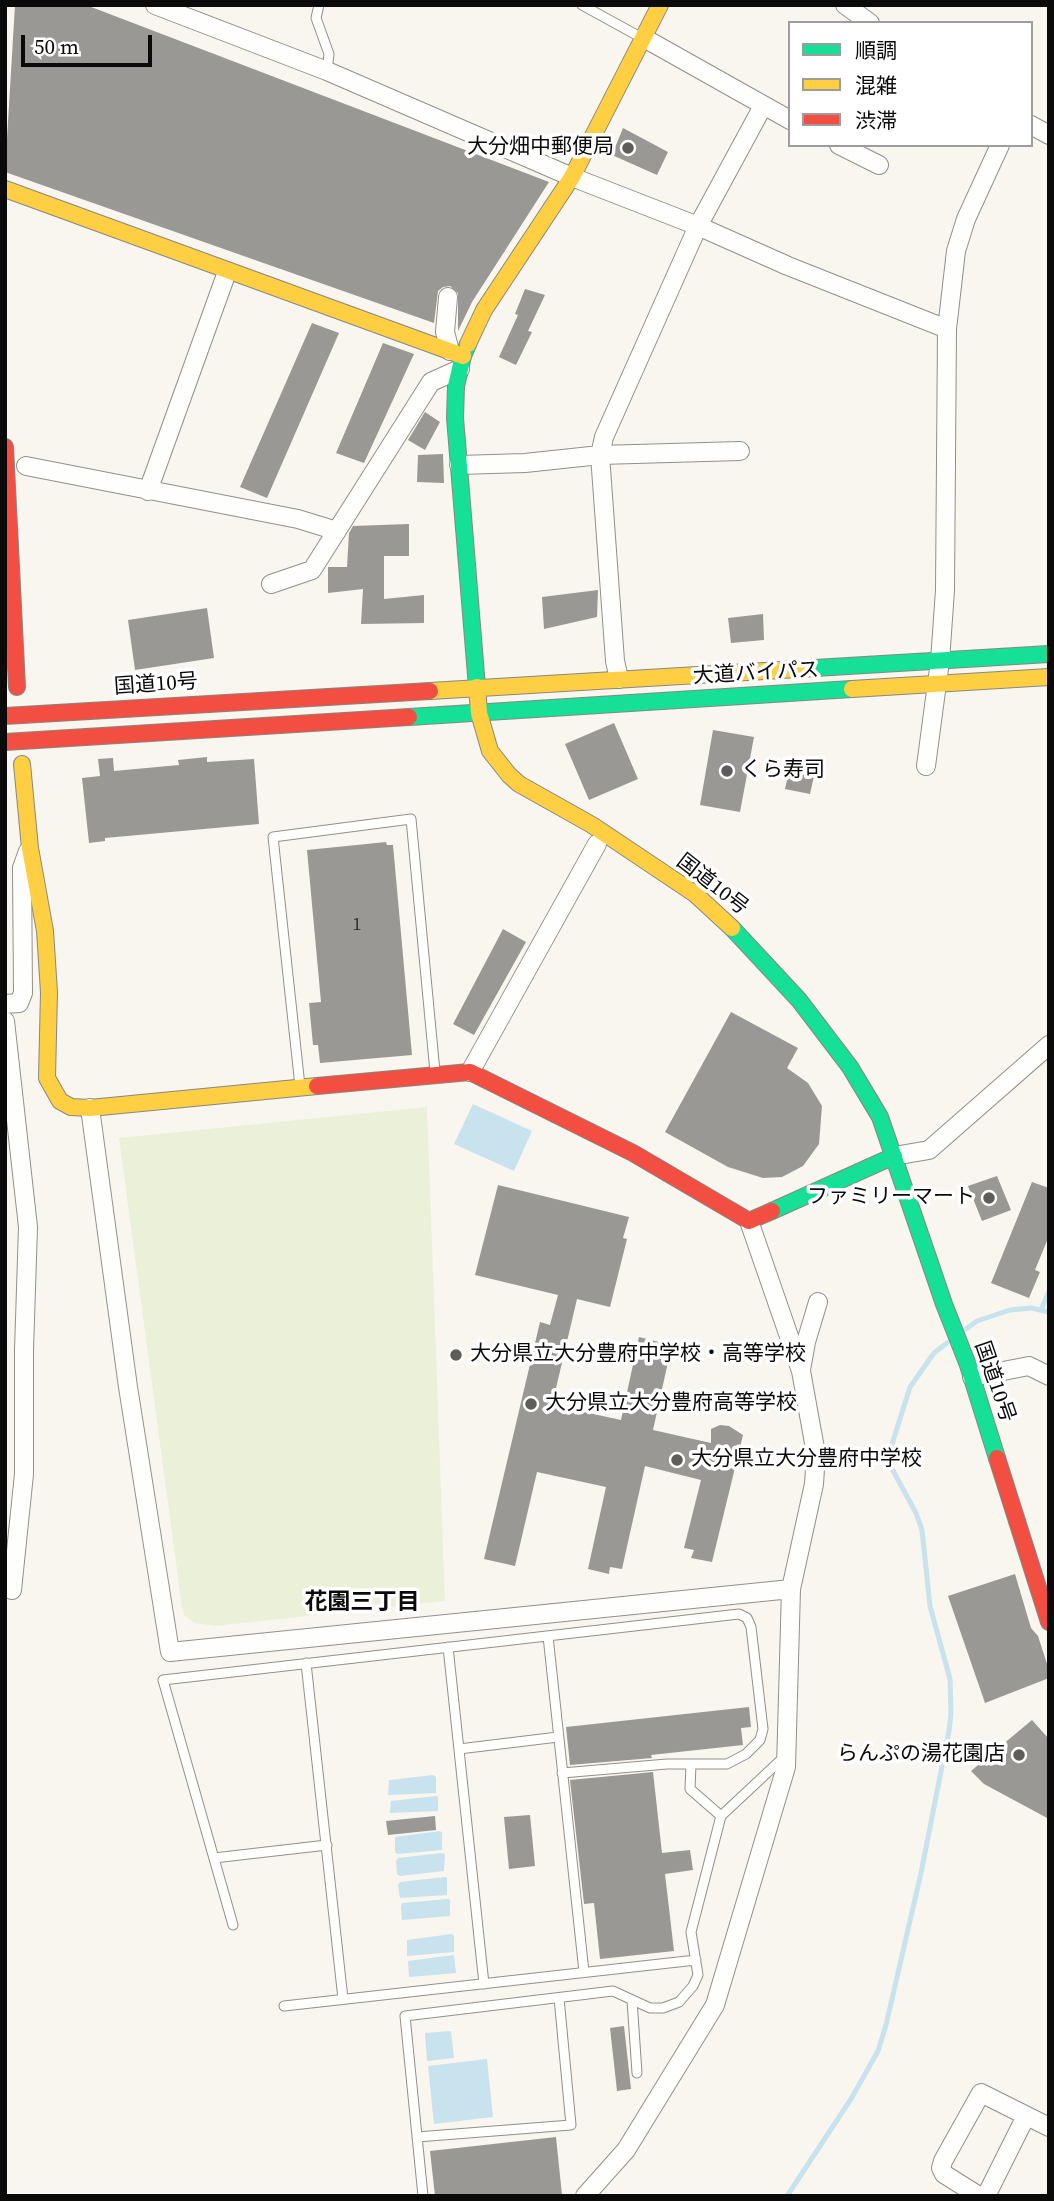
<!DOCTYPE html>
<html>
<head>
<meta charset="utf-8">
<style>
  body { margin:0 }
  #map { position:relative; width:1054px; height:2201px; overflow:hidden; background:#f8f6ee; font-family:"Source Serif 4","Noto Sans JP",serif }
  canvas { display:block }
  .frame { position:absolute; inset:0; border:7px solid #0a0a0a; pointer-events:none }
  .legend { position:absolute; left:788px; top:21px; width:245px; height:126px; box-sizing:border-box; background:#fff; border:2px solid #9d9d9d; margin:0; padding:9px 12px; list-style:none; font-size:21px; color:#0a0a0a }
  .legend li { display:flex; align-items:center; gap:14px; height:35px }
  .legend b { width:35px; border:2px solid #9d9d9d }
  .scale { position:absolute; left:21px; top:35px; width:131px; height:32px; box-sizing:border-box; border:4px solid #0a0a0a; border-top:0; padding-left:9px; font-size:21px; line-height:24px; white-space:nowrap; color:#0a0a0a; -webkit-text-stroke:5px #fff; paint-order:stroke }
</style>
</head>
<body>
<div id="map">
<canvas width="1054" height="2201"></canvas>
<div class="frame"></div>
<ul class="legend">
<li><b style="height:9px;background:#16e098"></b>順調</li>
<li><b style="height:9px;background:#ffcf43"></b>混雑</li>
<li><b style="height:9px;background:#f24e42"></b>渋滞</li>
</ul>
<div class="scale">50 m</div>
</div>
<script>
const context = document.querySelector('canvas').getContext('2d');
context.lineJoin = 'round';
function paint(path, color) { context.fillStyle = color; context.fill(path, 'evenodd'); }
const toPath = rows => new Path2D(rows.map(r => 'M' + r).join(''));
function stroke(path, color, width, dash) { context.strokeStyle = color; context.lineWidth = width; context.lineCap = dash ? 'butt' : 'round'; context.setLineDash(dash || []); context.stroke(path); }
function write(font, color, halo, rows, align = 'center') {
  context.font = font + ' "Source Serif 4","Noto Sans JP",serif'; context.lineWidth = 7; context.setLineDash([]); context.textBaseline = 'middle'; context.strokeStyle = halo; context.fillStyle = color; for (const [text, x, y, turn = 0] of rows) {
    context.save(); context.translate(x, y); context.rotate((+turn || 0) * Math.PI / 180); context.textAlign = isNaN(turn) ? turn : align; if (halo) context.strokeText(text, 0, 0); context.fillText(text, 0, 0); context.restore();
  }
}
paint(toPath([
  [427,1107,445,1601,215,1626,195,1623,184,1615,182,1607,119,1138]
]), '#ebf0d9');
paint(toPath([
  [473,1104,532,1131,514,1171,454,1144],
  [433,1775,436,1777,436,1793,388,1795,389,1780],
  [436,1796,438,1797,438,1811,390,1813,391,1801],
  [440,1831,442,1833,442,1850,397,1854,395,1852,395,1837],
  [442,1853,445,1854,444,1871,400,1876,397,1874,396,1861,398,1858],
  [445,1877,447,1878,447,1895,400,1898,398,1885,400,1882],
  [448,1899,450,1900,450,1916,402,1920,401,1906,402,1903],
  [452,1934,454,1936,454,1952,407,1956,407,1940],
  [454,1955,456,1973,409,1977,408,1961],
  [451,2031,454,2058,427,2061,425,2033],
  [487,2059,493,2117,434,2124,428,2066]
]), '#c8e2ee');
stroke(toPath([
  [1041,1310,1049,1291],
  [966,1329,977,1321,1010,1310,1031,1308,1049,1312],
  [787,2196,851,2099,878,2051,886,2025,921,1873,949,1731,951,1714,950,1679,930,1606,922,1530,916,1513,890,1465,893,1441,910,1387,934,1353,947,1343]
]), '#c8e2ee', 5);
paint(toPath([
  [15,5,86,5,549,182,472,302,458,331,458,293,450,286,443,287,438,291,434,323,5,172],
  [623,128,668,152,657,175,612,155],
  [525,289,545,295,528,331,532,332,516,365,499,357,518,315,515,314],
  [312,323,339,333,267,498,240,487],
  [383,343,414,354,364,463,336,453],
  [425,412,440,422,425,450,408,440],
  [443,454,444,483,417,482,418,455],
  [409,524,409,556,384,556,384,599,424,595,424,623,361,624,363,589,328,593,328,567,347,567,349,533,353,526],
  [598,590,597,617,544,629,542,597],
  [207,608,214,658,135,670,128,620],
  [763,614,764,640,731,643,728,618],
  [614,723,638,779,589,800,565,744],
  [713,730,754,737,740,812,700,805],
  [207,757,207,762,254,759,259,824,105,838,105,841,89,843,82,778,100,776,98,759,113,758,114,771,179,765,178,760],
  [792,757,817,762,810,794,785,789],
  [386,842,387,845,393,845,412,1055,320,1063,318,1045,313,1045,309,1003,321,1002,307,850],
  [503,929,526,942,474,1035,453,1024],
  [731,1012,798,1048,787,1068,808,1083,822,1106,819,1144,803,1166,782,1177,763,1178,728,1167,665,1132],
  [997,1176,1011,1210,982,1221,968,1186],
  [1032,1182,1049,1188,1049,1236,1035,1270,1040,1272,1029,1298,991,1283],
  [498,1185,629,1217,623,1238,627,1239,610,1307,577,1299,552,1405,621,1420,639,1337,659,1342,657,1350,670,1353,653,1430,711,1443,711,1429,720,1425,729,1426,743,1435,712,1562,691,1558,694,1550,684,1548,701,1480,645,1466,622,1569,610,1567,609,1574,588,1569,606,1487,537,1472,515,1566,484,1559,540,1322,550,1325,558,1295,475,1275],
  [1015,1574,1031,1628,1038,1636,1049,1670,1049,1678,985,1703,948,1596],
  [749,1707,751,1727,741,1728,743,1745,651,1755,652,1758,570,1765,566,1727],
  [1032,1720,1049,1739,1049,1819,984,1784,971,1771],
  [653,1772,662,1853,690,1850,693,1870,665,1874,674,1951,600,1959,594,1903,584,1904,570,1780],
  [530,1815,535,1866,509,1869,504,1817],
  [435,1816,436,1830,388,1835,386,1821],
  [624,2026,631,2089,617,2091,610,2028],
  [556,2137,562,2195,435,2196,430,2151]
]), '#9a9894');
const lane = toPath([
  [319,5,316,18,329,54,327,71],
  [582,5,642,38],
  [300,1086,273,837,411,819,435,1072],
  [548,1636,584,1972],
  [448,1647,484,1984],
  [306,1663,343,1999],
  [459,1749,558,1737],
  [691,1764,690,1789,721,1816],
  [214,1858,327,1845],
  [233,1925,163,1680,739,1614,747,1618,751,1627,763,1729,760,1740,746,1754,727,1764,667,1764,562,1773],
  [632,2000,637,2073],
  [284,2006,696,1960],
  [417,2137,571,2125,559,1998],
  [423,2196,405,2016,613,1991,650,2008,663,2008,679,2002,693,1986,698,1975,691,1932,721,1816,784,1757]
]);
const street = toPath([
  [155,5,327,71,572,177,698,226,788,266,947,329],
  [845,5,870,23],
  [644,38,790,120],
  [1031,125,1049,135],
  [839,145,879,165],
  [448,297,445,332,450,351],
  [459,465,525,463,600,455,740,451],
  [26,466,298,519,337,531],
  [148,491,227,272],
  [271,584,312,570,431,382,460,369],
  [619,679,615,661,600,455,604,437,698,226,763,106],
  [926,766,940,661,945,590,947,329,956,251,966,219,1000,145],
  [5,1004,19,1003,23,993,22,868,28,851],
  [5,1021,28,1227,24,1350,24,1474,12,1590],
  [470,1072,597,844],
  [90,1108,128,1387,170,1652,791,1589],
  [894,1156,929,1150,1049,1045],
  [801,1370,806,1342,818,1302],
  [972,1377,1029,1366,1049,1376],
  [585,2196,626,2150,715,2005,786,1767,791,1589,814,1484,816,1454,801,1371,749,1221],
  [979,2196,944,2174,941,2168,943,2161,981,2093,1049,2127],
  [986,2196,1026,2116]
]);
const fast = toPath([
  [468,344,463,356,456,386,455,418,477,687],
  [798,669,1049,654],
  [409,717,852,689],
  [732,928,799,1000,850,1067,880,1117,944,1304,968,1365,997,1458],
  [772,1211,894,1156]
]);
const slow = toPath([
  [5,189,463,356],
  [468,344,484,310,572,177,660,5],
  [477,687,479,713,490,751,509,775,519,784,592,825,695,894,732,928],
  [852,689,1049,677],
  [430,691,798,669],
  [22,764,30,848,45,931,49,992,47,1078,60,1101,71,1107,90,1108,317,1086]
]);
const jam = toPath([
  [5,447,17,687],
  [5,716,430,691],
  [5,742,409,717],
  [317,1086,470,1072,633,1153,749,1221,772,1211],
  [997,1458,1049,1622]
]);
stroke(lane, '#91908d', 11);
stroke(street, '#91908d', 20);
stroke(fast, '#888783', 18);
stroke(slow, '#888783', 18);
stroke(jam, '#888783', 18);
stroke(lane, '#fefefc', 9);
stroke(street, '#fefefc', 18);
stroke(fast, '#16e098', 16);
stroke(slow, '#ffcf43', 16);
stroke(jam, '#f24e42', 16);
for (const [x, y, r, color] of [
  [628,148,7,"#5d5d5a"],
  [727,771,7,"#5d5d5a"],
  [989,1198,7,"#5d5d5a"],
  [456,1355,7,"#5d5d5a"],
  [531,1404,7,"#5d5d5a"],
  [677,1460,7,"#5d5d5a"],
  [1019,1755,7,"#5d5d5a"]
]) { const dot = new Path2D(); dot.arc(x, y, r, 0, 2 * Math.PI); context.fillStyle = color; context.fill(dot); stroke(dot, '#fff', 2.5); }
write('18px', '#2e2e2c', null, [
  ["1",357,925]
]);
write('21px', '#0a0a0a', '#fff', [
  ["大分畑中郵便局",614,148,"right"],
  ["くら寿司",741,771],
  ["ファミリーマート",975,1198,"right"],
  ["大分県立大分豊府中学校・高等学校",470,1355],
  ["大分県立大分豊府高等学校",545,1404],
  ["大分県立大分豊府中学校",691,1460],
  ["らんぷの湯花園店",1005,1755,"right"]
], 'left');
write('21px', '#0a0a0a', '#fff', [
  ["大道バイパス",756,674,-3],
  ["国道10号",156,685,-4],
  ["国道10号",712,885,38],
  ["国道10号",994,1382,71]
]);
write('bold 23px', '#0a0a0a', '#fff', [
  ["花園三丁目",362,1603]
]);
</script>
</body>
</html>
